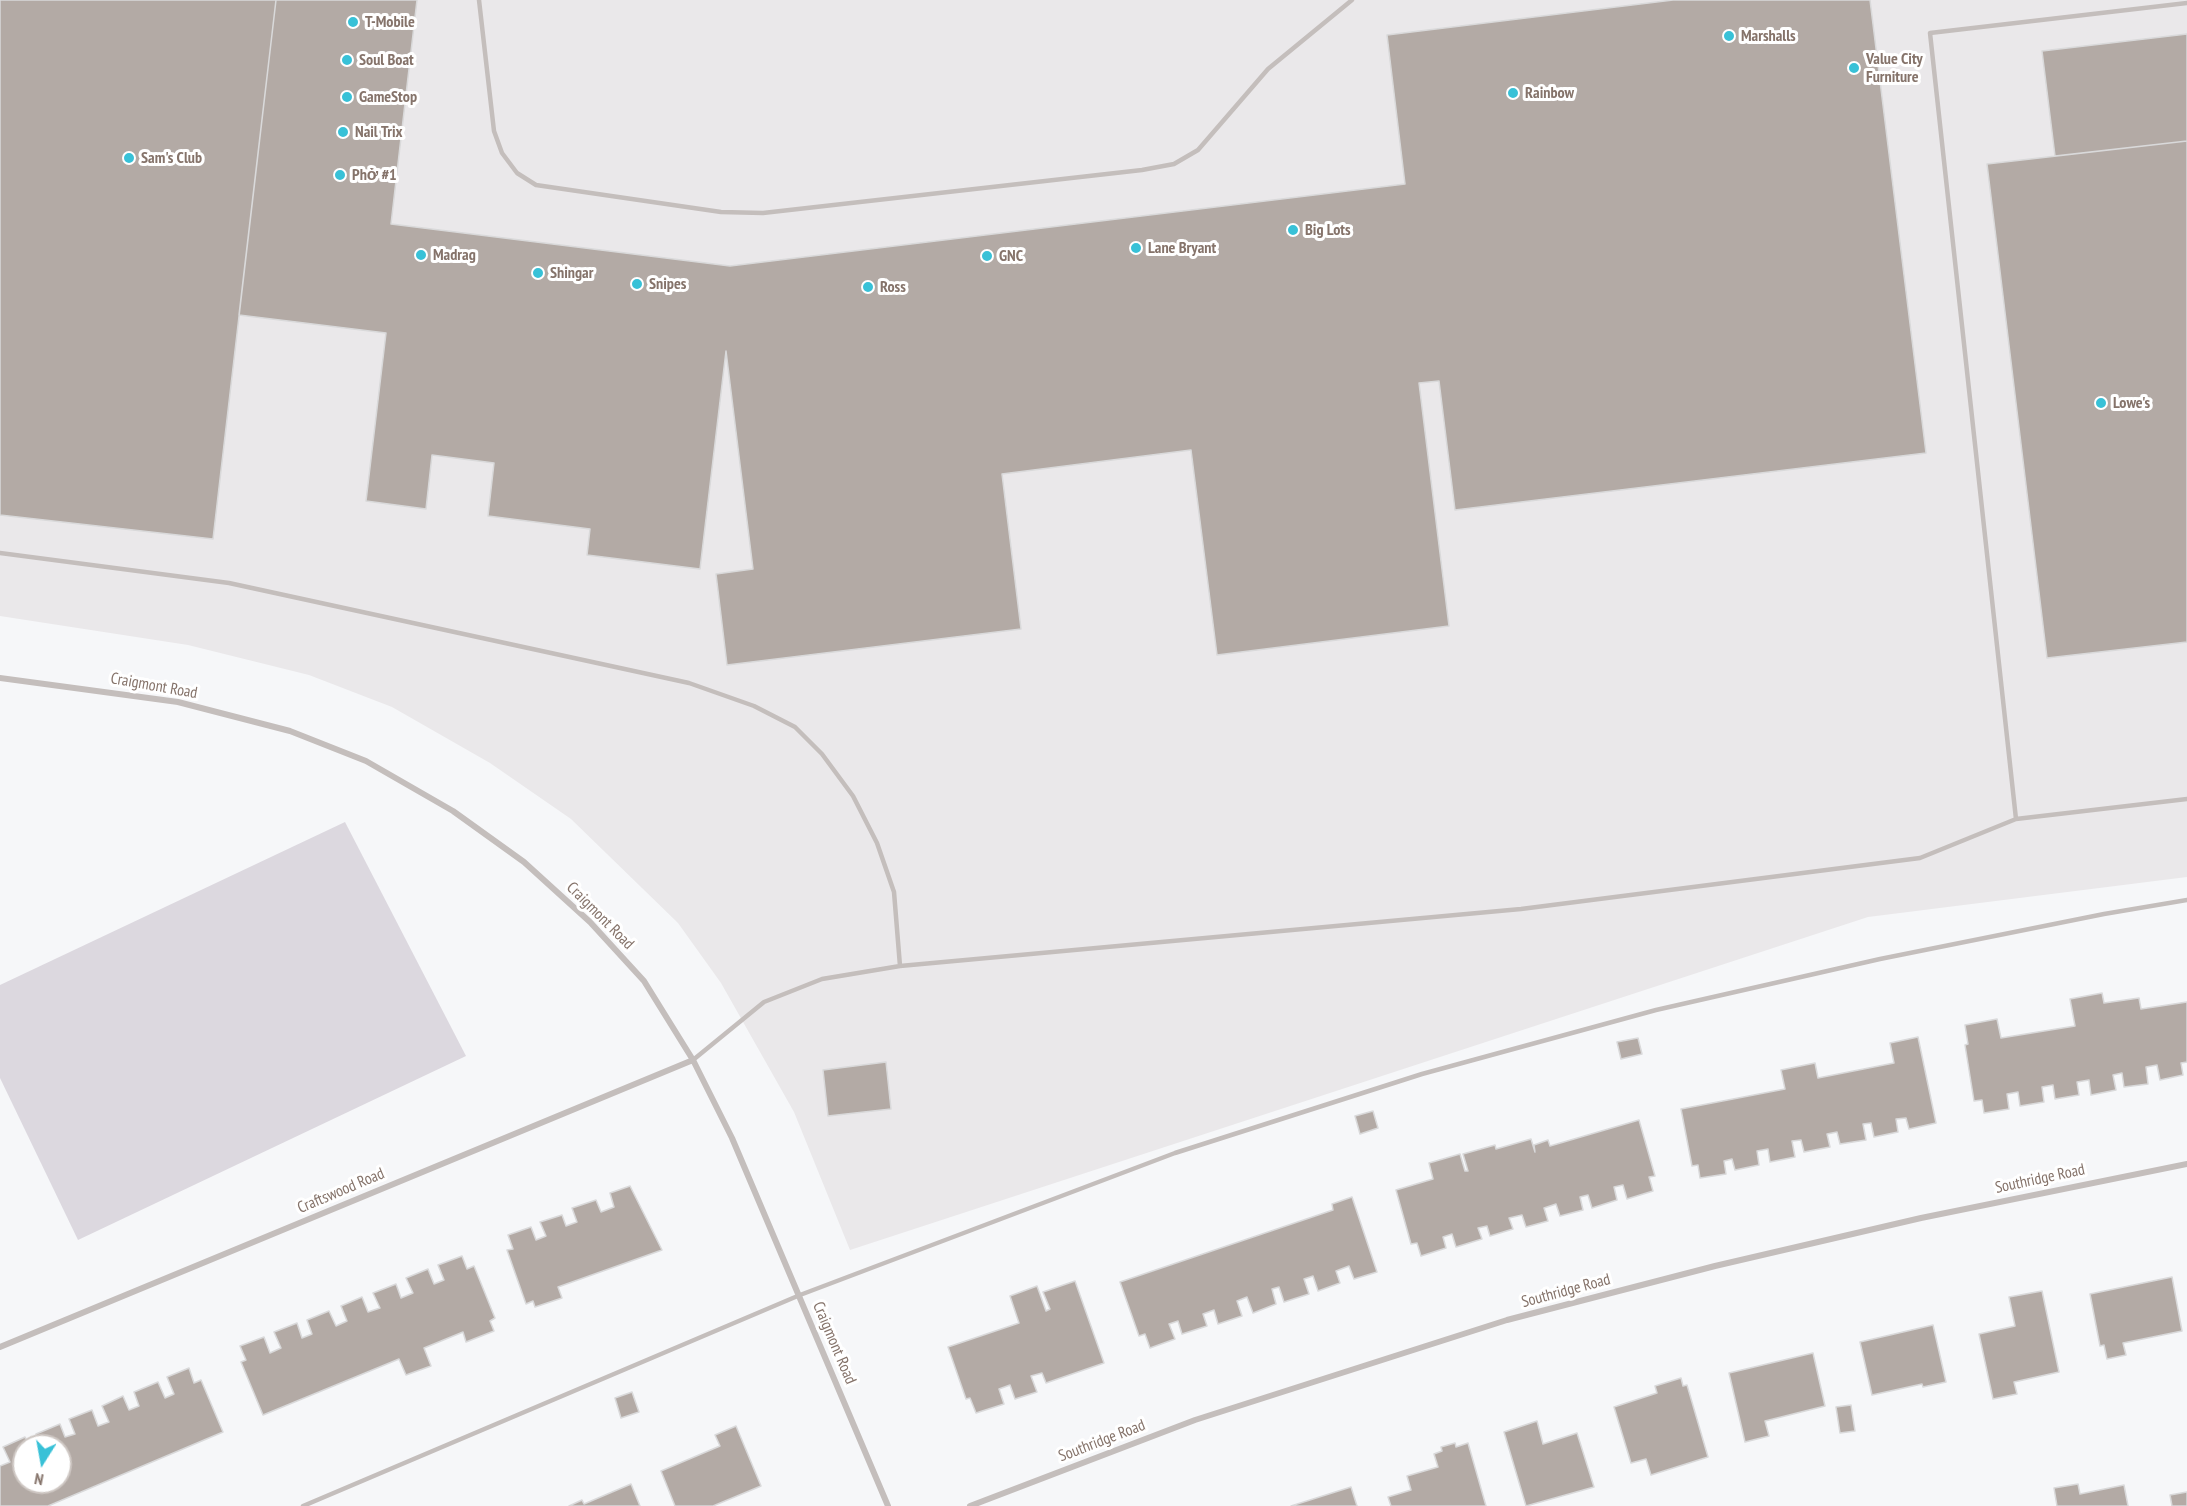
<!DOCTYPE html>
<html>
<head>
<meta charset="utf-8">
<style>
  body { margin:0 }
  #map { position:relative; width:2187px; height:1506px; overflow:hidden; background:#f6f7f9; font-family:"PT Sans Narrow",sans-serif }
  canvas { display:block }
  .north { position:absolute; left:12px; top:1434px; width:60px; height:60px; box-sizing:border-box; background:#fff; border:2px solid #cec7c3; border-radius:50%; rotate:191deg; font-size:16px; font-weight:700; line-height:24px; text-align:center; color:#85736a }
  .north::after { content:''; display:block; margin:auto; width:21px; height:27px; background:#38c1d7; clip-path:polygon(50% 0,100% 100%,50% 72%,0 100%) }
</style>
</head>
<body>
<div id="map">
<canvas width="2187" height="1506"></canvas>
<div class="north">N</div>
</div>
<script>
const context = document.querySelector('canvas').getContext('2d');
context.lineJoin = 'round';
function paint(path, color) { context.fillStyle = color; context.fill(path, 'evenodd'); }
const toPath = rows => new Path2D(rows.map(r => 'M' + r).join(''));
function stroke(path, color, width, dash) { context.strokeStyle = color; context.lineWidth = width; context.lineCap = dash ? 'butt' : 'round'; context.setLineDash(dash || []); context.stroke(path); }
function write(font, color, halo, rows, align = 'center') {
  context.font = font + ' "PT Sans Narrow",sans-serif'; context.lineWidth = 6; context.setLineDash([]); context.textBaseline = 'middle'; context.strokeStyle = halo; context.fillStyle = color; for (const [text, x, y, turn = 0] of rows) {
    context.save(); context.translate(x, y); context.rotate((+turn || 0) * Math.PI / 180); context.textAlign = isNaN(turn) ? turn : align; if (halo) context.strokeText(text, 0, 0); context.fillText(text, 0, 0); context.restore();
  }
}
paint(toPath([
  [0,0,2187,0,2187,877,1868,917,850,1250,794,1112,721,983,678,923,571,819,490,763,392,707,309,675,188,645,0,616]
]), '#eae8ea');
paint(toPath([
  [345,822,466,1056,78,1240,0,1078,0,985]
]), '#dcd8df');
const building = toPath([
  [0,0,276,0,213,539,0,515,0,0],
  [276,0,417,0,391,224,730,266,1405,184,1387,35,1673,0,1870,0,1926,453,1455,510,1439,381,1419,383,1449,626,1217,655,1191,450,1002,474,1021,629,727,665,716,574,753,569,726,351,700,569,587,555,590,529,488,516,494,463,432,455,426,509,366,501,386,333,239,315,276,0],
  [2187,34,2187,141,2055,156,2042,51,2187,34],
  [2187,141,2187,642,2047,658,1987,164,2187,141],
  [2102,993,2104,1003,2139,998,2141,1009,2187,1002,2187,1062,2181,1063,2183,1075,2160,1080,2157,1065,2146,1067,2148,1084,2124,1087,2122,1073,2113,1075,2116,1090,2091,1095,2089,1080,2077,1082,2079,1095,2055,1099,2053,1085,2042,1087,2044,1102,2020,1106,2018,1092,2007,1094,2009,1109,1984,1113,1982,1100,1974,1101,1965,1045,1968,1044,1965,1025,1997,1019,2001,1038,2075,1026,2070,999,2102,993],
  [1918,1037,1936,1123,1909,1129,1906,1118,1896,1119,1898,1132,1874,1137,1871,1123,1863,1124,1866,1140,1840,1144,1837,1132,1827,1134,1830,1147,1804,1152,1801,1140,1792,1141,1795,1157,1770,1162,1768,1149,1757,1151,1759,1165,1735,1170,1732,1159,1724,1161,1726,1174,1700,1178,1698,1165,1692,1166,1681,1109,1785,1089,1781,1070,1815,1063,1818,1078,1894,1063,1890,1043,1918,1037],
  [1638,1038,1642,1054,1621,1059,1617,1042,1638,1038],
  [886,1062,891,1109,828,1116,823,1070,886,1062],
  [1373,1111,1378,1128,1360,1134,1355,1116,1373,1111],
  [1639,1120,1655,1176,1649,1177,1653,1191,1627,1199,1623,1185,1614,1187,1617,1200,1592,1208,1588,1195,1580,1197,1583,1210,1560,1216,1556,1204,1544,1208,1548,1221,1526,1227,1522,1215,1509,1218,1513,1229,1490,1236,1487,1226,1478,1228,1482,1239,1456,1247,1452,1234,1443,1237,1446,1248,1421,1256,1417,1243,1411,1244,1396,1190,1433,1179,1429,1163,1460,1154,1465,1171,1468,1171,1463,1154,1495,1145,1496,1149,1531,1139,1535,1152,1534,1145,1548,1140,1550,1146,1639,1120],
  [630,1186,662,1250,558,1287,562,1298,535,1307,533,1301,526,1304,507,1250,513,1249,508,1235,531,1227,536,1240,546,1236,540,1222,562,1215,566,1226,577,1222,572,1208,596,1200,601,1212,614,1207,610,1193,630,1186],
  [1352,1197,1377,1272,1354,1279,1349,1266,1336,1271,1340,1283,1318,1291,1313,1276,1304,1279,1309,1294,1284,1302,1279,1287,1272,1289,1276,1304,1253,1313,1247,1297,1237,1301,1242,1316,1218,1324,1214,1310,1203,1314,1207,1326,1182,1334,1178,1321,1169,1324,1175,1339,1150,1348,1145,1334,1139,1336,1120,1282,1333,1210,1332,1204,1352,1197],
  [462,1256,467,1269,474,1266,495,1318,490,1321,494,1331,466,1342,463,1332,424,1348,431,1366,406,1375,399,1359,263,1415,241,1362,246,1360,240,1346,264,1337,270,1353,281,1348,274,1332,297,1323,302,1338,312,1334,307,1320,329,1311,336,1326,347,1321,341,1306,362,1297,368,1312,380,1308,373,1293,396,1284,401,1298,413,1293,406,1278,428,1269,434,1284,444,1280,438,1265,462,1256],
  [2172,1277,2182,1331,2123,1343,2126,1355,2107,1359,2104,1345,2100,1346,2090,1294,2172,1277],
  [1075,1281,1104,1363,1046,1383,1042,1373,1031,1376,1037,1392,1015,1399,1010,1385,999,1389,1004,1404,976,1413,970,1398,966,1399,948,1347,1019,1323,1010,1296,1037,1286,1046,1311,1050,1309,1043,1292,1075,1281],
  [2042,1291,2059,1372,2014,1382,2017,1394,1993,1399,1979,1334,2015,1326,2009,1297,2042,1291],
  [1933,1325,1946,1382,1923,1387,1922,1384,1872,1395,1860,1342,1933,1325],
  [1813,1353,1825,1406,1765,1421,1769,1436,1745,1442,1729,1373,1813,1353],
  [189,1368,194,1383,201,1380,223,1432,48,1506,0,1506,0,1466,10,1462,3,1447,25,1437,29,1446,24,1446,24,1482,60,1482,60,1446,41,1446,36,1434,60,1424,65,1437,75,1434,69,1419,92,1410,98,1426,109,1422,102,1406,123,1396,129,1410,139,1406,134,1392,158,1382,165,1398,174,1394,167,1377,189,1368],
  [1681,1378,1683,1386,1687,1385,1708,1457,1651,1475,1646,1459,1631,1463,1614,1407,1657,1393,1655,1386,1681,1378],
  [632,1392,639,1412,621,1418,615,1398,632,1392],
  [1851,1405,1855,1431,1840,1433,1836,1407,1851,1405],
  [1537,1421,1543,1444,1577,1433,1594,1487,1526,1506,1504,1432,1537,1421],
  [736,1426,761,1486,713,1506,675,1506,661,1471,720,1446,715,1435,736,1426],
  [1455,1443,1456,1447,1468,1443,1486,1506,1391,1506,1388,1497,1411,1490,1407,1476,1438,1467,1434,1454,1442,1451,1441,1447,1455,1443],
  [631,1484,640,1506,569,1506,582,1500,584,1504,631,1484],
  [2078,1484,2080,1494,2124,1485,2128,1506,2057,1506,2054,1488,2078,1484],
  [1351,1487,1357,1506,1291,1506,1351,1487],
  [2187,1492,2187,1506,2172,1506,2170,1495,2187,1492]
]);
paint(building, '#b3aaa5');
stroke(building, '#d9d9da', 1.5);
stroke(toPath([
  [479,0,494,131,502,153,517,173,536,185,721,212,763,213,1142,170,1174,164,1198,150,1268,69,1352,0],
  [0,553,229,583,689,683,754,706,795,727,822,754,853,796,877,843,894,892,900,966],
  [2016,819,2187,799],
  [693,1060,764,1002,822,979,900,966,1521,909,1920,858,2016,819,1930,33,2187,3],
  [303,1506,800,1295,1175,1153,1422,1074,1656,1010,1880,959,2104,914,2187,900]
]), '#c4bebc', 4.5);
stroke(toPath([
  [0,678,178,702,290,731,366,761,453,811,524,862,590,922,644,981,693,1060,732,1138,888,1506],
  [0,1347,693,1060],
  [970,1506,1195,1420,1507,1320,1715,1266,1921,1218,2187,1164]
]), '#c4bebc', 6);
for (const [x, y, r, color] of [
  [353,22,6,"#38c1d7"],
  [1729,36,6,"#38c1d7"],
  [347,60,6,"#38c1d7"],
  [1854,68,6,"#38c1d7"],
  [1513,93,6,"#38c1d7"],
  [347,97,6,"#38c1d7"],
  [343,132,6,"#38c1d7"],
  [129,158,6,"#38c1d7"],
  [340,175,6,"#38c1d7"],
  [1293,230,6,"#38c1d7"],
  [1136,248,6,"#38c1d7"],
  [421,255,6,"#38c1d7"],
  [987,256,6,"#38c1d7"],
  [538,273,6,"#38c1d7"],
  [637,284,6,"#38c1d7"],
  [868,287,6,"#38c1d7"],
  [2101,403,6,"#38c1d7"]
]) { const dot = new Path2D(); dot.arc(x, y, r, 0, 2 * Math.PI); context.fillStyle = color; context.fill(dot); stroke(dot, '#fff', 2); }
write('bold 16px', '#85736a', '#fff', [
  ["T-Mobile",365,22],
  ["Marshalls",1741,36],
  ["Value City",1866,59],
  ["Furniture",1866,77],
  ["Soul Boat",359,60],
  ["Rainbow",1525,93],
  ["GameStop",359,97],
  ["Nail Trix",355,132],
  ["Sam's Club",141,158],
  ["Phở #1",352,175],
  ["Big Lots",1305,230],
  ["Lane Bryant",1148,248],
  ["Madrag",433,255],
  ["GNC",999,256],
  ["Shingar",550,273],
  ["Snipes",649,284],
  ["Ross",880,287],
  ["Lowe's",2113,403]
], 'left');
write('16px', '#85736a', '#fff', [
  ["Craigmont Road",154,686,10],
  ["Craigmont Road",600,916,45],
  ["Southridge Road",2040,1179,-12],
  ["Craftswood Road",341,1191,-23],
  ["Southridge Road",1566,1291,-15],
  ["Craigmont Road",834,1343,67],
  ["Southridge Road",1102,1441,-21]
]);
</script>
</body>
</html>
